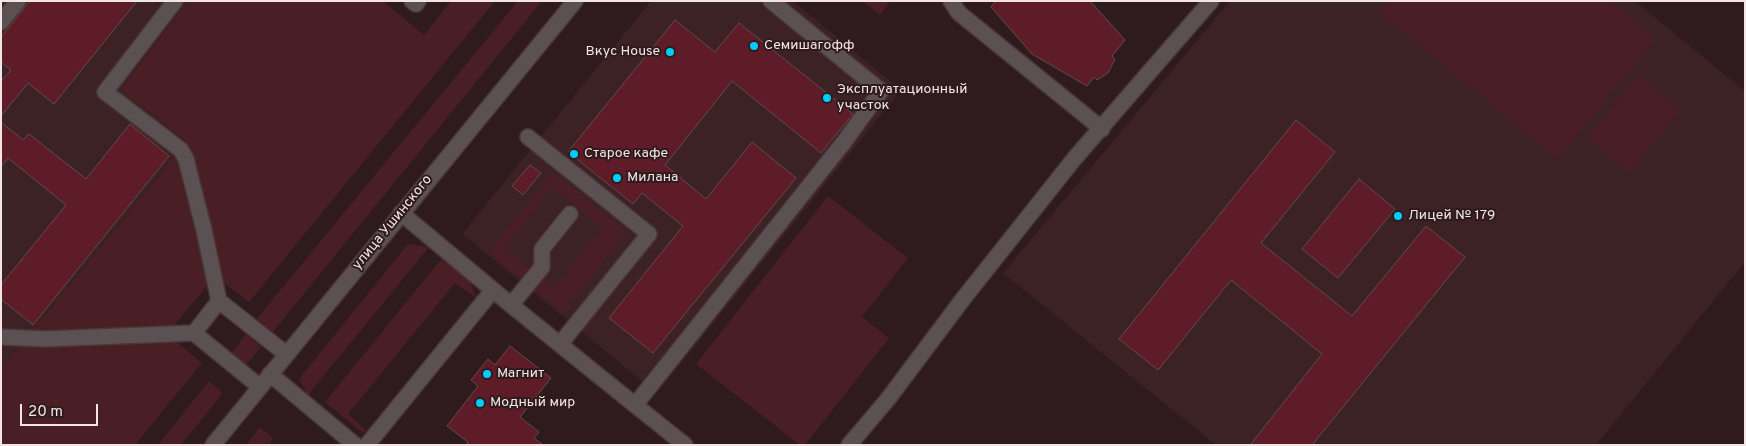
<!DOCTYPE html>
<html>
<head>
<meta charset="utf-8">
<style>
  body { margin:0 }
  #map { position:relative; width:1746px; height:446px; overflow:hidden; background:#2f1b1e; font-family:Overpass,sans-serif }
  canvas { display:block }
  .frame { position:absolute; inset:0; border:2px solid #f3e5e6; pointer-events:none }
  .scale { position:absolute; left:20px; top:404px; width:78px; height:22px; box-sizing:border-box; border:2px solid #f3e5e6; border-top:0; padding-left:6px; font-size:15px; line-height:18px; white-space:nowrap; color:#f3e5e6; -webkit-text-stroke:4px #2f1b1e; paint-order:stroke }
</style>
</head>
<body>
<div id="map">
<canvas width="1746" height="446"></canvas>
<div class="frame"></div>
<div class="scale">20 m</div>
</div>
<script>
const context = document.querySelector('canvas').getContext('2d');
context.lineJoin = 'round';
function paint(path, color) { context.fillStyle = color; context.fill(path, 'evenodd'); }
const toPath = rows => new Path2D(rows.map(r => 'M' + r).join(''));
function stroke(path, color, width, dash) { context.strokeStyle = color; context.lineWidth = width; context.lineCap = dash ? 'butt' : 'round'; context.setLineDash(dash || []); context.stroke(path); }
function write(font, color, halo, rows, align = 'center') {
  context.font = font + ' Overpass,sans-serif'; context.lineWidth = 4; context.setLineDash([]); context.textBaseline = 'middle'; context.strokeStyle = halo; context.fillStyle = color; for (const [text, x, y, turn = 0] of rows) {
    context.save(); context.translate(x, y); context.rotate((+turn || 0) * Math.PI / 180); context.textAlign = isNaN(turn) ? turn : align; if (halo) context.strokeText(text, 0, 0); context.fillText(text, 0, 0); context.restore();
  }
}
paint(toPath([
  [1,1,188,1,121,89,187,142,1,369],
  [651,1,793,1,901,90,657,393,462,234],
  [1230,1,1635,1,1745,91,1745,262,1596,445,1216,445,1003,273]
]), '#3c2125');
paint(toPath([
  [188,1,383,1,424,35,451,1,495,1,249,302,215,276,167,334,202,363,135,445,1,445,1,369,187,142,121,89],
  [518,1,542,1,272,333,255,321],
  [863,1,891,1,880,15],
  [1390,1,1610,1,1656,39,1558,159,1380,13],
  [1639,75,1681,110,1629,172,1587,138],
  [553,172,627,232,562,313,488,253],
  [552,188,602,228,554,288,504,248],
  [828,196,908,258,862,317,889,338,805,445,800,445,696,364],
  [408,244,429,247,308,395,299,379],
  [443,257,470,281,476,298,455,283,348,414,366,430,363,433,325,402],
  [246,334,261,347,247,364,238,361,230,355],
  [209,381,223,393,181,445,158,445],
  [260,427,273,438,268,445,246,445]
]), '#491e25');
const building = toPath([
  [30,1,137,1,54,104,28,83,1,116,1,81,11,70,1,62,1,37,30,1],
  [996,1,1090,1,1125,40,1112,56,1115,59,1108,73,1097,80,1094,77,1087,86,1032,54,991,7,996,1],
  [675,20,715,52,739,23,853,114,821,153,732,81,665,165,706,199,752,142,796,178,653,353,609,318,683,226,642,193,633,204,568,152,675,20],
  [1296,120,1335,152,1261,243,1352,316,1426,226,1465,257,1312,445,1250,445,1322,354,1231,280,1158,370,1119,339,1296,120],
  [1,122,23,140,29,134,86,179,130,124,169,156,33,325,1,299,1,285,66,205,8,158,1,167,1,122],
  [530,165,541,173,523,195,512,186,530,165],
  [1359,179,1395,209,1338,278,1302,249,1359,179],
  [510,346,551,378,520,417,539,432,534,438,543,445,466,445,468,442,447,426,478,386,471,380,488,359,495,365,510,346]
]);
paint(building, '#5e1c29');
stroke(building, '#614b4d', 1);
const minor = toPath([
  [175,1,105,92,181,150,186,159,204,230,219,301],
  [412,1,416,4,418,1],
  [951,1,959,13,1102,129],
  [1,22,18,1],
  [528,137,649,234,560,344],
  [401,213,511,305,635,405,844,142,881,91,771,1],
  [511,305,542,267,542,249,570,214],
  [194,333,260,387],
  [1,337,45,339,194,333,219,301,286,354],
  [270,374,355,445],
  [635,405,685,445],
  [213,445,575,1],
  [367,445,493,290],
  [849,445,888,399,963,299,1074,159,1211,1]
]);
stroke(minor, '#4a373a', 18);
stroke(minor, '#5c5152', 15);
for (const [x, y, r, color] of [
  [754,46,5,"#00cbf9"],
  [670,52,5,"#00cbf9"],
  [827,98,5,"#00cbf9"],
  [574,154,5,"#00cbf9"],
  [617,178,5,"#00cbf9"],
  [1398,216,5,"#00cbf9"],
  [487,374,5,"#00cbf9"],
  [480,403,5,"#00cbf9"]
]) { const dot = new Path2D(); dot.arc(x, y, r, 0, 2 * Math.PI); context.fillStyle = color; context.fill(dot); stroke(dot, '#2f1b1e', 2); }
write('14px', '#f3e5e6', '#2f1b1e', [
  ["Семишагофф",764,46],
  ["Вкус House",660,52,"right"],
  ["Эксплуатационный",837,90],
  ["участок",837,106],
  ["Старое кафе",584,154],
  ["Милана",627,178],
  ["Лицей № 179",1408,216],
  ["Магнит",497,374],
  ["Модный мир",490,403]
], 'left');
write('14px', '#f3e5e6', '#2f1b1e', [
  ["улица Ушинского",393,223,-51]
]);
</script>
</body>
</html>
